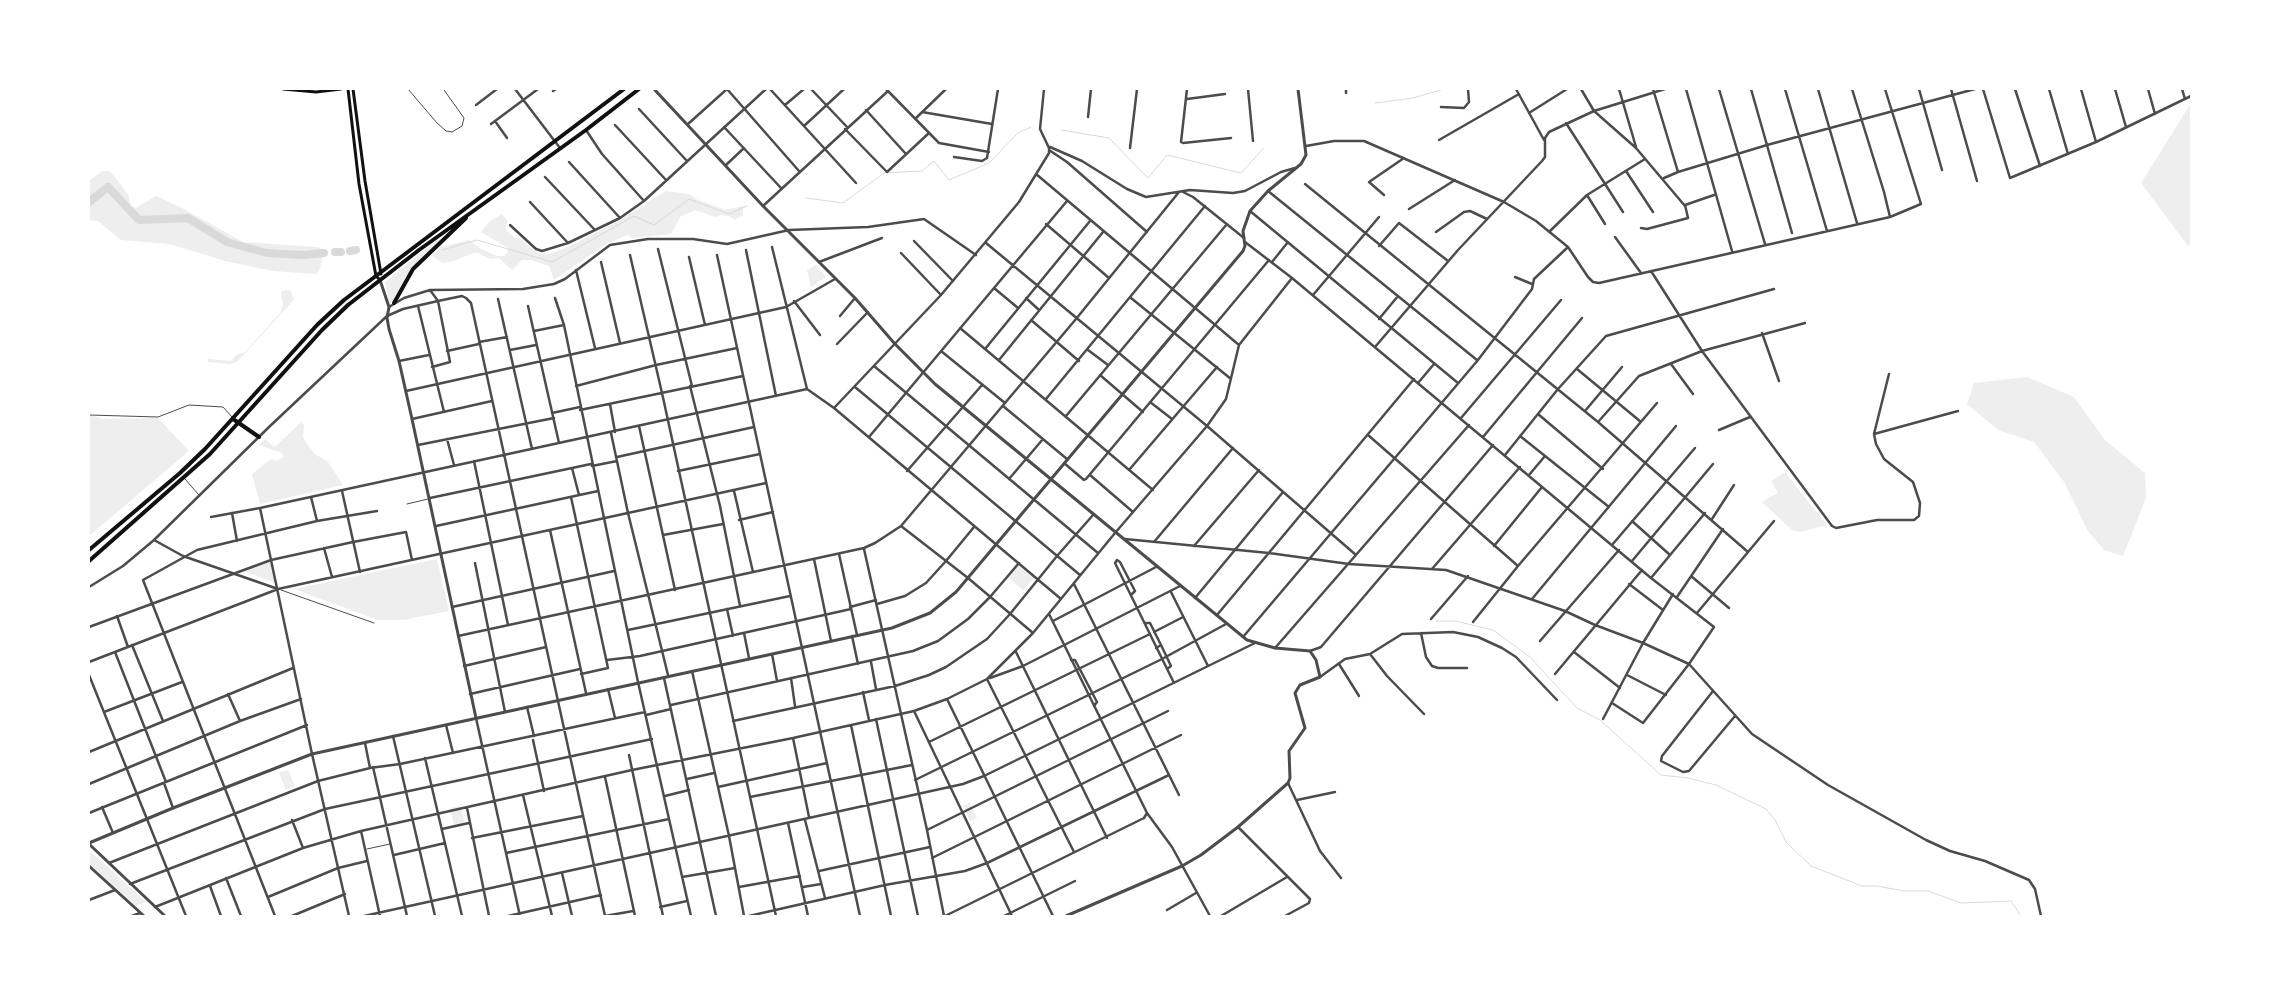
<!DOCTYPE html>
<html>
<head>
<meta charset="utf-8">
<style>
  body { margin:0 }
  #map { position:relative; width:2280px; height:1005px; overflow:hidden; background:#fff; font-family:"Space Grotesk",sans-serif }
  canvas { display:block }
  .frame { position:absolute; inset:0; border:90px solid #fff; pointer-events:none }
</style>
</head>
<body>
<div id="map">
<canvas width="2280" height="1005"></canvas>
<div class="frame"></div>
</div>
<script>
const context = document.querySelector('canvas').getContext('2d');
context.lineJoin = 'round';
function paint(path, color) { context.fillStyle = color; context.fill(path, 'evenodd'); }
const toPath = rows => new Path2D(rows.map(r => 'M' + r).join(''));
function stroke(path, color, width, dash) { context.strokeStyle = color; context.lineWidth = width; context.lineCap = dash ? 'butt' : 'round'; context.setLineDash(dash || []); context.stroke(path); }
paint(toPath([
  [2191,103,2191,243,2188,246,2141,183],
  [102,171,110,171,128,194,131,206,136,208,156,196,180,207,243,242,318,247,322,249,323,255,320,268,316,274,273,271,225,261,170,244,121,240,98,221,89,220,89,181],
  [666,191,689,194,696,199,725,210,743,206,743,215,735,220,729,216,721,215,715,217,695,210,680,217,671,234,632,238,628,235,608,243,554,280,549,266,531,260,522,260,512,270,499,258,490,259,478,253,473,253,454,261,442,263,432,255,441,247,469,240,481,249,497,256,504,256,507,253,508,248,481,232,490,221,502,214,508,221,505,228,515,238,521,239,537,253,549,254,570,246,620,220],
  [439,238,441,242,406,276,390,305,385,282],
  [816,265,826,277,811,287,807,270],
  [290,290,294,299,292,302,237,362,230,364,208,362,208,359,231,361,236,355,245,352,280,313,283,304,281,294,282,291],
  [2027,377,2074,397,2105,440,2145,473,2146,498,2123,556,2104,550,2088,531,2064,482,2034,442,1998,430,1967,404,1974,383],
  [89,415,104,419,158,418,189,451,89,536],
  [301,422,304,425,303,437,305,441,315,454,328,462,343,485,260,504,252,474,271,459,276,461,284,457,282,453,259,445,265,439,273,446,276,446],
  [1786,472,1795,485,1827,525,1800,532,1792,530,1762,502,1778,493,1771,481],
  [437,559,449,611,403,620,378,620,294,589],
  [270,562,275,583,241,570],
  [1016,564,1034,578,1023,590,1006,576],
  [288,770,295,786,286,790,279,773],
  [970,803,977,818,970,821,963,806],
  [460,806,465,823,454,825,450,808],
  [91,852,146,902,136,906,89,863,89,853]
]), '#eee');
stroke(toPath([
  [1375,103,1413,98,1444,89],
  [1061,130,1109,138,1148,178,1167,155,1241,173,1264,148],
  [806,198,843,203,884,173,922,171,934,161,949,180,989,163,1018,133,1031,127],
  [442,250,477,240,552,262,634,216,654,225,689,199,729,214,747,206],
  [1436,621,1455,621,1493,630,1530,657,1577,708,1600,720,1661,775,1688,778,1716,785,1766,809,1775,820,1786,842,1811,866,1862,886,1877,886,1904,891,1928,891,1961,903,2011,901,2021,916]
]), '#d9d9d9', 1);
stroke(toPath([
  [89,202,108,187,139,220,188,218,227,242,267,253,304,255,324,253],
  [350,251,356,250],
  [335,252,341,252]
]), '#d9d9d9', 8);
stroke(toPath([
  [408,89,437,123,446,131,452,132,462,126,464,118,444,90],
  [89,415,158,417,189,405,223,407,232,417],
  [185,479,199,495],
  [407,504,428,499],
  [281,590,374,623],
  [367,849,390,844]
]), '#4c4c4c', 1);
stroke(toPath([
  [515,89,560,148],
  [770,89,856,183],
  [811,89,847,127],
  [886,89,939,143,989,152],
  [1187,89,1181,142,1183,143,1231,138],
  [1248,89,1253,141],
  [1346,89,1346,93],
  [1516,89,1544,140],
  [1581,89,1594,111,1636,148,1685,206],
  [1619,89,1636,147],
  [1653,89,1678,172],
  [1686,89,1732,251],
  [1719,89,1765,244],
  [1751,89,1792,233],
  [1785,89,1827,231],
  [1818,89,1857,223],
  [1852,89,1884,192,1890,217],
  [1919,89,1942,170],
  [1951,89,1977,181],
  [1983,89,2010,178,2096,142,2191,96],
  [2015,89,2040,166],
  [2049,89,2068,154],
  [2081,89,2096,142],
  [2115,89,2126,127],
  [2148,89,2155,114],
  [2182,89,2185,99],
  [553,91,556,89],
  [1187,99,1225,94],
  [476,105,497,89],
  [785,105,804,89],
  [1441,107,1464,108,1469,102,1468,89],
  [639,109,687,161],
  [866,110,906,154],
  [922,112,992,124],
  [1529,113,1567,89],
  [1088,117,1091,89],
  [915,119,946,89],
  [495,121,507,138],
  [1566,123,1623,212],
  [491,124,538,89],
  [688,124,727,89,799,171],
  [615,125,666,180],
  [804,126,844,89],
  [724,127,781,188],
  [845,129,887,172,929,133],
  [586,130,602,154,644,201],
  [1439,140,1519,94],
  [1306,146,1334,141,1364,141,1504,202,1536,221,1568,247,1588,277,1593,282,1599,283,1890,217,1921,204,1885,89],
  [1050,147,1082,161,1127,189,1146,197,1190,190,1233,193,1245,191,1281,172,1295,168],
  [1130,148,1137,89],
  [1049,150,1067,162,1147,232],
  [954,157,982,161,987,158,998,89],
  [569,162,620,218],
  [726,165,744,148],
  [1626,171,1653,212],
  [1036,174,1239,345],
  [545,177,594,229],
  [1664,178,1678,172,1767,145,1975,89],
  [1305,184,1598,422,1748,552],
  [1268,191,1477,360],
  [1183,192,1193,197,1244,238],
  [1384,195,1369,182,1404,158],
  [1587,195,1605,224],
  [530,202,568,243],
  [763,206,888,91],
  [1409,209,1455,180],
  [1250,211,1458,383],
  [1046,224,1109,278],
  [510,225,536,249,542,251,568,243,620,218,644,201,766,89],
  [1641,228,1647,229,1688,218,1685,205,1714,195],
  [1436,232,1464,212,1470,211,1487,219],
  [1549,232,1587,195,1645,159],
  [1615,237,1641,273],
  [914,241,953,281],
  [1245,242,1292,278,1651,578,1714,627,1689,664,1643,723,1612,703],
  [986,243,1207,426,1356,555],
  [1379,246,1399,223,1448,261],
  [772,247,807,389,834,408,1061,599],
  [658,249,692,386],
  [746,250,776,396],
  [901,253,941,295],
  [630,255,662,393,776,916],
  [717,255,860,916],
  [689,257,705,325],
  [601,262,620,343],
  [819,262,882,238],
  [1272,262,1288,242],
  [576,270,595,348],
  [1651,271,1702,351,1832,526,1836,528,1877,520,1914,520,1919,516,1920,503,1913,482,1884,459,1876,444,1874,434,1889,374],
  [1515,277,1532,284],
  [994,288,1018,308],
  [430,290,438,301,450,362,432,367],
  [1313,295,1379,217],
  [555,298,564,325,638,682,691,916],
  [1026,298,1039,310],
  [1131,298,1231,379],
  [498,299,532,449],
  [794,301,820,335],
  [418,306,444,412],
  [528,306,559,443],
  [389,307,404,298,430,290,523,289,554,284,565,279,610,245,648,239,693,239,727,244,789,230,868,227,924,219,976,255],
  [840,316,855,298],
  [1379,319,1398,296],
  [1031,320,1079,361],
  [960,328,1153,490],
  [534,331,564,325],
  [1762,333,1779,381],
  [479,342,507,337],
  [837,344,868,312],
  [1375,347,1458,250,1542,161,1545,157,1545,138,1549,132,1594,111,1665,89],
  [985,349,1090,221],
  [510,350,536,345],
  [1088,350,1108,365],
  [447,351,479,344],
  [941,351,1005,403],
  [999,360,1103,232],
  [399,361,429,355],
  [1671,364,1693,394],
  [874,366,1098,553],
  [1577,369,1641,422],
  [1100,375,1143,412],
  [1418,383,1434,364],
  [576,386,656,365,737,348],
  [690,386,720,506,740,606],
  [855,387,1080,575],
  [406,391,786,307,835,279],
  [1046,399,1205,206],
  [1150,402,1172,419],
  [610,404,615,432],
  [1003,406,1067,459],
  [834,408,941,295,1019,202,1049,153,1049,148,1040,129,1044,89],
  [580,410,743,376],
  [1585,411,1622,367],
  [552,413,580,407],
  [1538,414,1603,469],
  [1066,416,1227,224],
  [1461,418,1561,300],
  [412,419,492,401],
  [1598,422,1639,376,1702,351,1805,323],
  [639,426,675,590],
  [1719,430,1750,417],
  [611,433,628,513,668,675],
  [1874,434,1958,411],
  [1368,435,1518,566],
  [1520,436,1609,507],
  [869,437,1067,201],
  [1483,437,1582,318],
  [447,439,454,465],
  [418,445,554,418],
  [1505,455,1558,389,1606,336,1774,289],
  [617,457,754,427],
  [474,461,508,625],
  [1064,463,1084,480,1086,479,1269,260],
  [592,466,617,461],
  [572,468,579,495],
  [1129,470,1217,367],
  [678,471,760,454],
  [907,471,982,385],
  [1090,475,1133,512],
  [1529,475,1545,456],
  [1009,479,1043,439],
  [342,491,360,572],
  [734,491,753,572],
  [311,497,317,521],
  [571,497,608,668,581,674],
  [430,498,591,464],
  [260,508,312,754,349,916],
  [232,513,237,541],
  [211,517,260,508,807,389],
  [1712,519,1734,485],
  [739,520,773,512],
  [1632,521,1670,555],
  [436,526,598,491],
  [901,526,968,578,1033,633],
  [550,530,586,693],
  [663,535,723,524],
  [1125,539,1269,553,1349,564,1446,570,1565,611,1595,625,1643,643,1689,664,1752,734,1828,785,1926,840,1950,851,1985,861,2029,880,2035,889,2041,916],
  [154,540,183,556,278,589],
  [1154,542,1233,448],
  [1612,545,1695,448],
  [1194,546,1259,470],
  [1494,546,1542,487],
  [324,548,332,577],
  [864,549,927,830,944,916],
  [839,554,857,635],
  [814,559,831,641],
  [1632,561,1713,464],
  [475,563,505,712],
  [1432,569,1520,467],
  [1691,576,1729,608],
  [1651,578,1705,513],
  [1074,584,1179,795],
  [1629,584,1663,610],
  [89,587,123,566,154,540,269,427,387,316,403,309,438,301,462,296,466,298,471,303,605,916],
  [1171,592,1208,666],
  [1131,595,1135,591,1120,562,1117,560,1115,563,1174,683],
  [1677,597,1723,529],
  [1195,598,1283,492],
  [1532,599,1676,426],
  [877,604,905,596,926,583,946,561,974,527],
  [452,607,614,571],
  [850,607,876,600],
  [727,609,733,636],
  [1697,613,1774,521],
  [1049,614,1147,813,1172,847,1210,916],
  [1217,615,1414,379],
  [117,616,128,647],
  [1431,619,1468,576],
  [1053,621,1156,567],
  [1473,622,1518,566,1657,403],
  [1145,623,1150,623,1161,645,1156,648],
  [89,627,271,560,353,542,406,532,412,560],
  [628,630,790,596],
  [1154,632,1183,617],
  [744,633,749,658],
  [1421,633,1426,657,1432,666,1438,668,1467,668],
  [458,636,864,548,875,543,901,526,1076,319,1179,192],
  [852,636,858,664],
  [1243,637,1478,360,1532,289,1534,279,1568,247],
  [1540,641,1619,550],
  [132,645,163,721],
  [1161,645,1171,666,1167,669],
  [1275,648,1469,425],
  [1310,651,1321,647,1493,445],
  [115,652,166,782],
  [1016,652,1107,838],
  [1574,652,1620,688],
  [772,654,777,681],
  [1370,654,1387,676,1424,714],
  [607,660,640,656,851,609],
  [1071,660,1075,660,1097,702,1094,706],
  [89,662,278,589,766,483],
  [871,662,876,689],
  [1339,664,1359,696],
  [464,666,546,647],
  [692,671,729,836,744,916],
  [1555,674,1642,570],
  [89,675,186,916],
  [1627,675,1666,695],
  [1320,677,1345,659,1370,654,1402,634,1453,632,1478,637,1502,648,1516,657,1557,700],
  [664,678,716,916],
  [791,678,795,706],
  [990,678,1023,666,1180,586],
  [987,679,1074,852],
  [608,689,615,718],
  [1713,691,1662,756,1661,761,1683,772,1689,771,1735,716],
  [863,692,869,720],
  [228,694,240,721],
  [470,694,580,669],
  [947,699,1053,916],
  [671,705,913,651,938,641,968,619,990,597,1019,563],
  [527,707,534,736],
  [914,711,1012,916],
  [104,712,182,682],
  [646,715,671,709],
  [476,718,520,916],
  [876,719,918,916],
  [1603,719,1643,643,1673,594],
  [733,721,895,686,929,675,946,667,987,639,1010,614,1057,556,1093,515],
  [446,725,453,753],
  [851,725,891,916],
  [393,736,435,916],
  [793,738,809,817],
  [533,740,544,791],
  [929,742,1150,634],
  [365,743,370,768],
  [89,752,293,668],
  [629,755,663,916],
  [425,758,462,916],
  [373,767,407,916],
  [605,777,635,916],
  [687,779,714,773],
  [915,780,1162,659,1226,624],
  [164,783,173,808],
  [1288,783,1320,851,1341,878],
  [89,784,240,721,301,699],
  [718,787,827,763],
  [523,795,552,916],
  [665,796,689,790],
  [750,797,912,765],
  [1297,800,1335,792],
  [102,807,113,833],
  [467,808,489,916],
  [89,813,307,725],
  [292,820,303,848],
  [805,820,825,898],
  [788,823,808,916],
  [1238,827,1310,899,1309,903,1285,916],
  [442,829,469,823],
  [927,830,1168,711],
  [361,831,380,916],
  [472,838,583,816],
  [506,853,669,819],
  [394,855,445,843],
  [932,858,1181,735],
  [109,863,318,781,370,768,400,764,645,712],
  [819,871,930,847],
  [562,873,572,916],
  [682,877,735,868],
  [226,878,241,916],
  [130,884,325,809,652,739],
  [210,886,221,916],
  [739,887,800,876],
  [803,887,821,884],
  [268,897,338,868,367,861],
  [89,900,115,890],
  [155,907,303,848,361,831,632,770,793,738,914,711,947,699,987,679,1033,633,1115,533,1207,426,1226,399,1239,345,1292,278],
  [660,907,687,901],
  [1167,910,1196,893],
  [132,916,140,913],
  [275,916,143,580,197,550,317,521,377,511],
  [292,916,345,894],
  [364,916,963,784,984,776,1255,643],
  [508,916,601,895],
  [605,916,633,911],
  [749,916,885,885,965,871,987,863,1169,775],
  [945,916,1144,818,1147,813],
  [1004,916,1075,881],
  [1221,916,1287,877]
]), '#4c4c4c', 2.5);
stroke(toPath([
  [654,89,763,206,855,298,895,344,935,384,1247,640,1275,648,1310,651,1316,660,1320,677,1300,685,1295,693,1305,728,1289,751,1290,778,1288,783,1238,827,1201,855,1182,866,1066,916],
  [380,280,389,307,387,318,389,329,399,361,412,419,476,718],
  [89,843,173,808,312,754,892,628,930,613,956,592,1243,251,1245,246,1243,231,1250,211,1268,191,1301,164,1306,155,1298,89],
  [89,844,165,916],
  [89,866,144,916]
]), '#4c4c4c', 3);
stroke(toPath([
  [283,89,316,92,341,89],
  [348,89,359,184,376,276,380,280],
  [353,89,365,181,381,274]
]), '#111', 3);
stroke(toPath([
  [394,303,413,269,466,218],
  [233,419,259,437],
  [89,550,180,473,205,449,317,325,344,300,624,89],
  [89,561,210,454,322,330,348,305,419,250,586,130,639,89]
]), '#111', 4);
</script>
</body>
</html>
